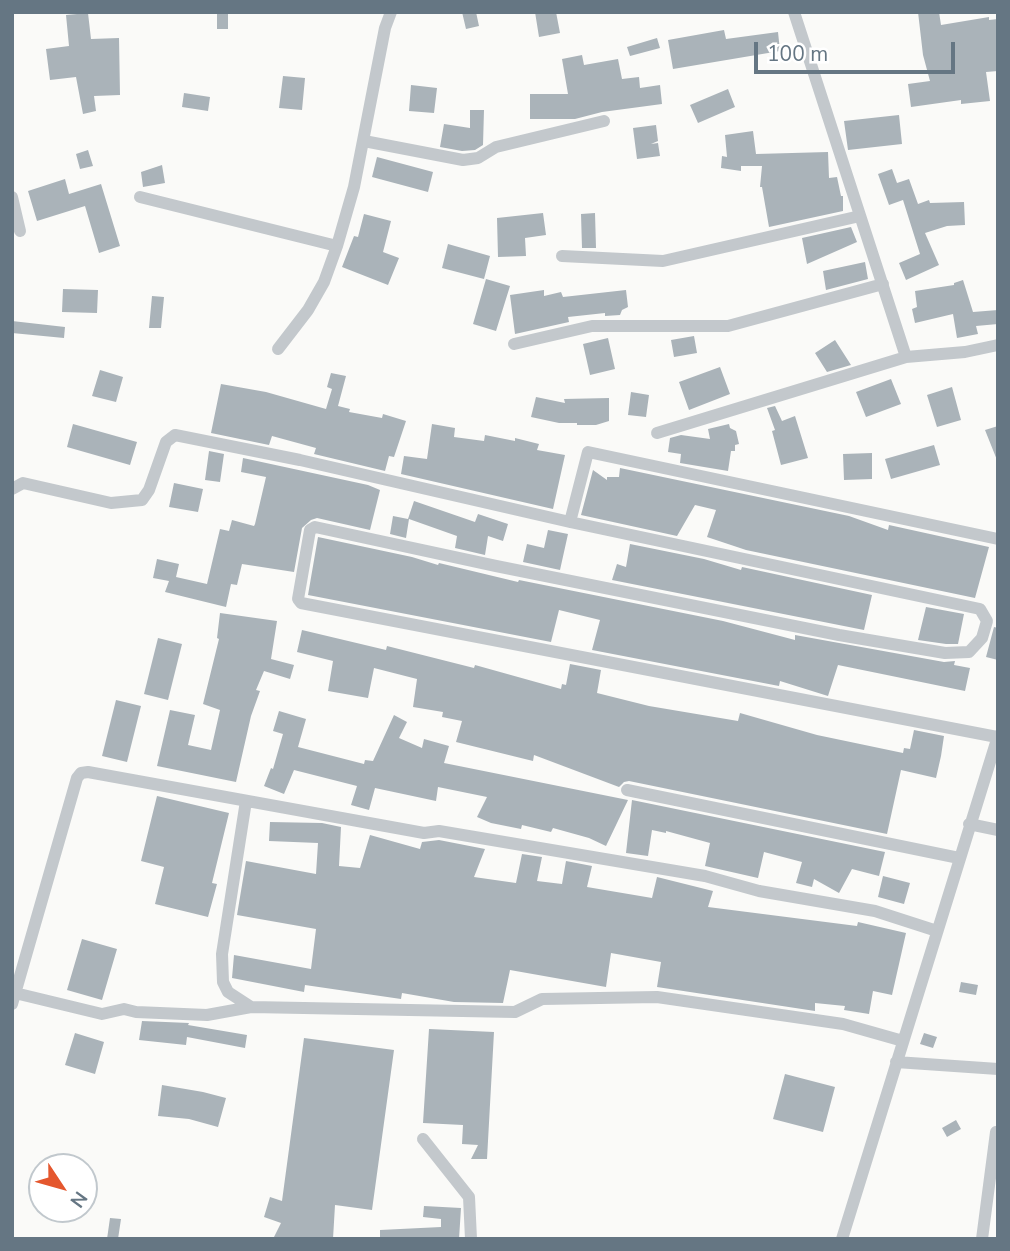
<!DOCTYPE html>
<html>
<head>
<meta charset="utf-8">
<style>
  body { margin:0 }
  #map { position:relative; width:1010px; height:1251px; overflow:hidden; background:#fafaf8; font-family:"Nunito Sans",sans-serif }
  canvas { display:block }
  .frame { position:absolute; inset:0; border:14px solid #657683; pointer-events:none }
  .north { position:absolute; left:28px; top:1153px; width:70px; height:70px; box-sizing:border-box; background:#fff; border:2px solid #c1c8cd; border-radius:50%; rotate:126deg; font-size:19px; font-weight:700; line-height:28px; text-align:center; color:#657683 }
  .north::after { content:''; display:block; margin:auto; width:24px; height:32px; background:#e4572e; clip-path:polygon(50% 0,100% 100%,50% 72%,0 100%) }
  .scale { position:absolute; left:754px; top:42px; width:201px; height:32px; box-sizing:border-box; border:4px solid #657683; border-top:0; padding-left:9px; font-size:21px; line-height:24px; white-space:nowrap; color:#657683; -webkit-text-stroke:5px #fff; paint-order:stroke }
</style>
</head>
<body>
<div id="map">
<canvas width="1010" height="1251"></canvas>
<div class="frame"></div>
<div class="north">N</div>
<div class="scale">100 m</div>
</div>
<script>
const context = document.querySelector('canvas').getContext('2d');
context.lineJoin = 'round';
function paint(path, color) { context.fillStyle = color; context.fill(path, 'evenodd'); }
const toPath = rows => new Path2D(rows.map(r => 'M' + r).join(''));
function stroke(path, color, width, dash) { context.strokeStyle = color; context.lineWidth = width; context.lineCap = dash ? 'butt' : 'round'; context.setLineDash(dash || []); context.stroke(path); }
paint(toPath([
  [217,12,228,12,228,29,217,29],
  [462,12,476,12,479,26,466,29],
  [535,12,556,12,560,33,539,37],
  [918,12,939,12,941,25,989,17,989,20,998,19,998,71,986,72,990,101,961,104,961,100,911,107,908,84,930,81,923,55],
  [88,13,91,39,119,38,120,95,94,96,96,111,83,114,76,77,50,80,46,49,69,46,66,15],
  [724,30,726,39,778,32,780,51,673,69,668,40],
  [657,38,660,48,630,56,627,47],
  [582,55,584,65,618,59,622,79,639,77,640,88,660,85,662,104,602,112,575,119,530,119,530,94,568,94,562,59],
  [283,76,305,78,302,110,279,108],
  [411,85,437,88,434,113,409,111],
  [728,89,735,107,698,123,690,105],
  [184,93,210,97,208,111,182,107],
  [470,110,484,110,483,145,475,150,462,151,440,147,444,124,470,128],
  [899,115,902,144,848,150,844,121],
  [656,125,658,141,651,144,658,143,660,156,637,159,633,128],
  [753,131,756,154,828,152,829,178,837,177,841,196,843,196,843,211,769,227,762,187,760,187,762,166,741,166,741,171,721,168,722,156,727,157,725,135],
  [88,150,93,166,80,169,76,154],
  [377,157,433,172,428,192,372,177],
  [162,165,165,183,143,187,141,172],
  [892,169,897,183,909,179,918,204,929,200,930,203,964,202,965,225,947,226,925,233,939,265,906,280,899,263,920,254,903,200,889,205,878,174],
  [65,179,69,194,101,184,120,246,99,253,85,206,37,221,28,191],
  [543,213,546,235,525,238,526,256,498,257,497,218],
  [595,213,596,248,582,248,581,214],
  [364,214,391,221,383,252,399,258,388,285,342,267,354,236,358,237],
  [851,227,857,242,807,264,802,238],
  [448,244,490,256,484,279,442,268],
  [865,262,868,279,826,290,823,271],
  [486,279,510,286,496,331,473,324],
  [963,280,973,312,998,310,998,324,976,326,978,334,957,338,953,314,915,323,912,309,917,307,915,291,954,285,954,283],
  [63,289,98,290,97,313,62,312],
  [544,290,544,296,561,292,563,297,626,290,628,307,622,310,620,315,605,316,605,313,568,317,569,322,515,334,510,295],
  [152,296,164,297,161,328,149,328],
  [12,321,65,327,64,338,12,333],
  [694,336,697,353,674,357,671,340],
  [608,338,615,369,590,375,583,344],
  [835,340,851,365,827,372,815,353],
  [720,367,730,394,689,410,679,382],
  [100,370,123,377,116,402,92,396],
  [331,373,346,376,338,406,350,409,349,412,382,418,383,414,406,421,394,457,389,456,385,471,314,454,316,448,272,436,269,445,211,433,221,384,266,392,326,409,332,389,327,387],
  [891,379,901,404,866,417,856,392],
  [952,387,961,420,937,427,927,395],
  [631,392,649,395,646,417,628,415],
  [536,397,565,403,564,399,609,398,609,421,596,425,577,425,577,423,559,423,531,417],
  [775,406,782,421,795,416,808,458,781,465,772,431,775,430,767,408],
  [73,424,137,442,130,465,67,447],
  [432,424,455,428,454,437,484,441,485,435,515,441,515,438,539,444,537,450,565,455,553,509,401,474,404,456,427,459],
  [729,424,730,428,736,431,739,444,735,445,735,451,731,451,728,471,680,463,681,454,668,452,670,438,681,435,710,439,708,429],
  [998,426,998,460,997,460,985,430],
  [934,445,940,465,891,479,885,459],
  [209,451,224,454,220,482,205,480],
  [872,453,872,479,844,480,843,454],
  [243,458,368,485,380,490,370,530,317,518,311,520,302,528,294,572,242,564,237,585,231,584,226,607,165,592,169,581,153,578,157,559,179,564,176,577,207,584,220,529,229,531,232,520,254,526,255,524,266,477,241,472],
  [620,468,849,516,888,530,889,525,989,547,975,598,746,550,707,537,716,510,695,505,677,536,581,515,593,470,607,480,607,477,619,477],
  [174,483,203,489,198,512,169,507],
  [414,501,475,522,478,514,508,524,503,541,488,536,485,555,455,548,457,536,409,519,406,538,390,534,393,516,408,519],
  [548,530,568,534,560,570,523,562,527,544,544,548],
  [318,537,412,557,438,565,439,563,518,582,519,580,723,621,795,640,795,635,944,662,955,661,954,665,970,668,965,691,838,665,828,696,780,681,779,686,592,650,600,620,559,610,551,642,308,595],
  [630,544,704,559,741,570,742,567,872,595,864,630,612,580,617,564,626,567],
  [926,607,964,614,958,644,946,644,918,640],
  [220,613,277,621,271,659,294,665,290,679,264,671,256,690,260,691,251,716,236,782,157,766,170,710,195,715,188,745,211,750,220,710,203,704,219,639,217,638],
  [994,627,998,628,998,660,986,657],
  [302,630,386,650,387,646,474,668,475,665,561,689,562,684,566,685,570,664,601,670,597,693,649,706,738,721,740,713,817,735,903,753,904,748,910,749,914,730,944,736,941,756,936,778,901,770,887,834,629,781,624,782,619,787,534,755,533,761,456,742,462,721,442,717,443,712,413,707,417,679,374,668,368,698,328,691,333,661,297,652],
  [158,638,182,644,168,700,144,694],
  [116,700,141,706,127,762,102,756],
  [279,711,306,719,298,747,364,764,365,760,373,761,394,715,407,722,399,738,422,748,424,739,449,746,444,763,628,800,606,846,589,838,553,828,551,832,522,825,521,829,491,823,477,817,487,797,438,787,436,801,375,788,369,810,351,805,357,786,294,770,284,794,264,786,271,768,273,769,283,734,273,731],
  [157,796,229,813,212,883,217,884,208,917,155,904,164,867,141,861],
  [632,800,885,852,879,876,852,869,839,893,814,879,812,887,796,883,802,862,764,852,758,878,705,866,710,843,666,831,666,833,652,830,648,856,626,853],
  [270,822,322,823,341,827,339,866,360,868,370,835,420,849,422,842,439,840,485,849,474,877,516,883,522,854,542,857,537,881,562,884,566,861,592,866,587,887,652,898,657,877,713,891,708,907,857,926,858,922,906,933,892,995,873,991,869,1014,844,1010,845,1006,815,1003,815,1011,657,987,661,962,611,953,606,987,510,970,503,1003,454,1002,402,993,401,999,305,985,304,992,232,978,234,955,311,969,316,929,237,915,246,861,316,874,318,843,269,841],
  [883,876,910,883,904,904,878,897],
  [82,939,117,949,102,1000,67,990],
  [961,982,978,985,976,995,959,992],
  [142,1021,189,1023,188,1025,247,1035,245,1048,187,1037,186,1045,139,1040],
  [429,1029,494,1032,487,1159,471,1159,478,1145,462,1144,463,1125,423,1123],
  [75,1033,104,1042,95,1074,65,1065],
  [924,1033,937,1037,933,1048,920,1044],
  [304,1038,394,1050,372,1210,335,1205,333,1239,273,1239,281,1223,264,1217,270,1197,282,1201],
  [785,1074,835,1087,823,1132,773,1119],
  [162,1085,203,1092,226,1098,218,1127,189,1119,158,1116],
  [956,1120,961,1129,947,1137,942,1128],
  [424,1206,461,1208,459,1239,380,1239,380,1230,441,1227,441,1219,423,1217],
  [110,1218,121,1219,118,1239,107,1239]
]), '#aab3b9');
stroke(toPath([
  [794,12,906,357,965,352,998,345],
  [364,141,463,160,478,158,496,147,604,121],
  [12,197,20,231],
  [140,197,337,246],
  [562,256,663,261,860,216],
  [514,344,592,326,728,326,883,284],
  [278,349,308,310,324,282,337,246,354,187,385,28,391,12],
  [657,433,906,357],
  [12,489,23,483,111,503,142,500,149,490,166,442,175,435,300,460,570,522,980,609,987,621,982,638,969,652,945,653,839,635,496,566,315,527,310,530,298,599,301,603,997,737],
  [570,522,588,452,998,539],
  [627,790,959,858],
  [246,801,222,954,223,982,228,992,251,1007,515,1012,542,999,657,997,843,1024,903,1041],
  [969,824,998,830],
  [15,993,102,1014,124,1009,136,1012,207,1015,251,1007],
  [12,1004,77,778,81,773,88,772,424,833,439,831,705,876,759,891,875,911,937,931],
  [896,1062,998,1069],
  [423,1139,469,1197,471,1239],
  [842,1239,998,736],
  [982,1239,996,1132]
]), '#c3c8cc', 12);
</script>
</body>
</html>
